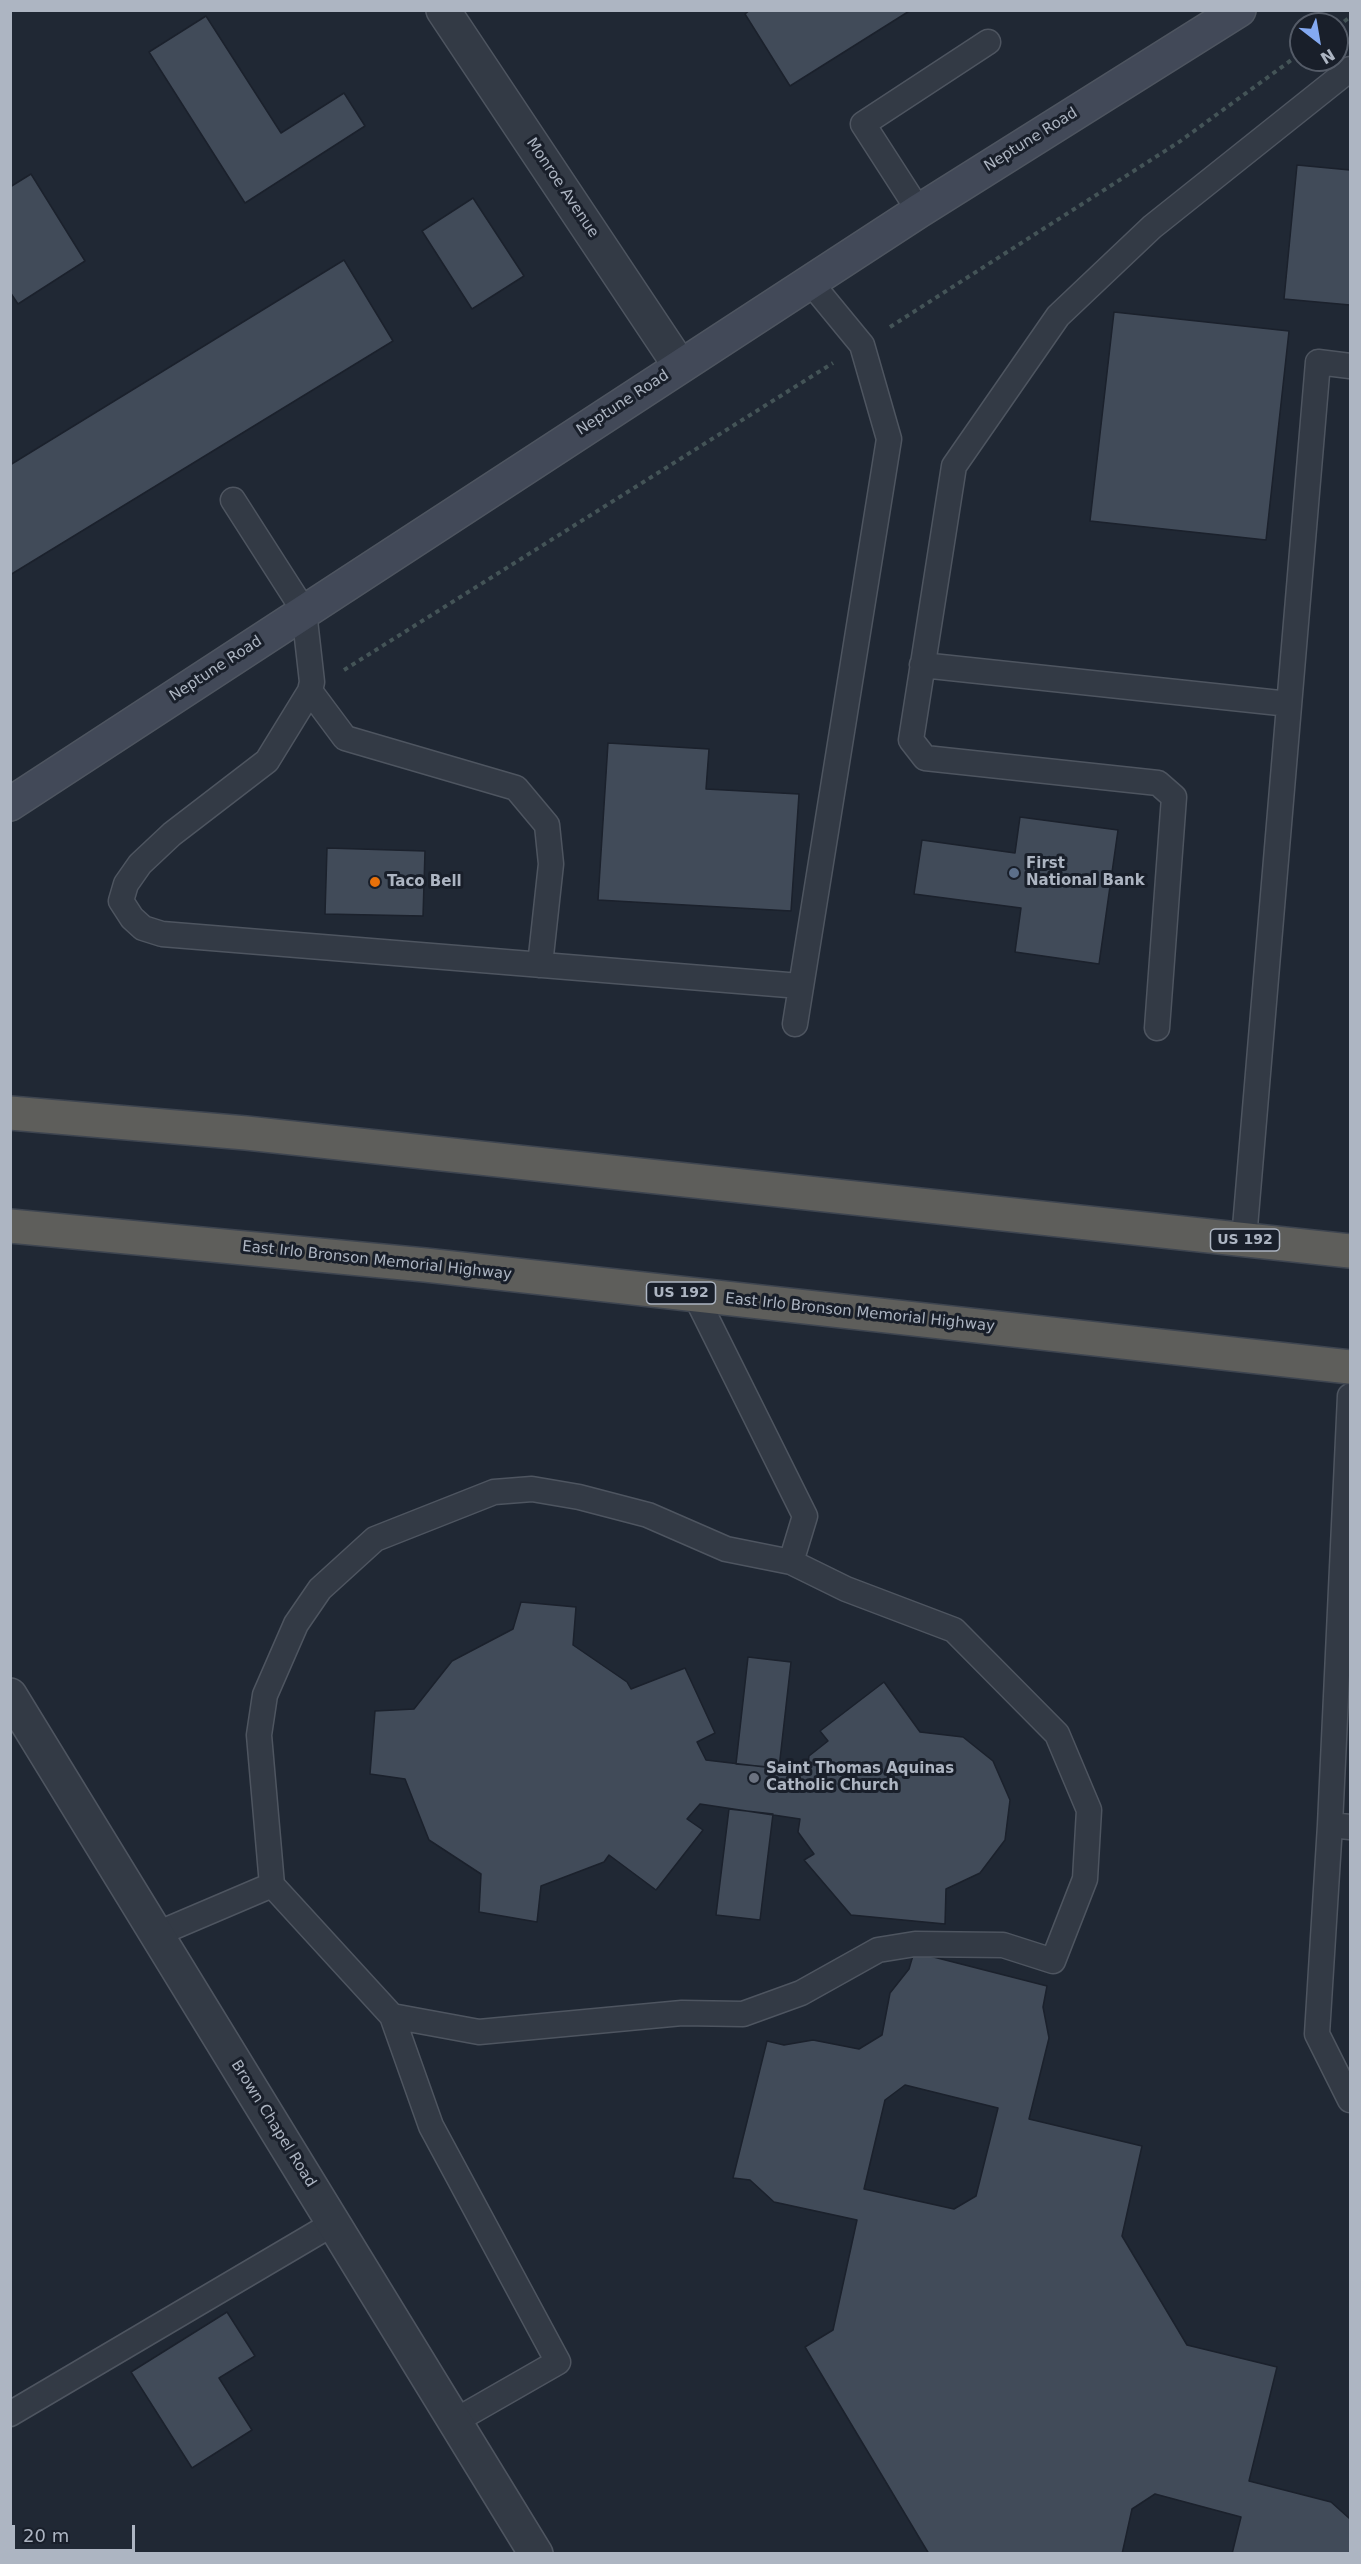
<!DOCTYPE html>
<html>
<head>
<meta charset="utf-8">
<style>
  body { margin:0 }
  #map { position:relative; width:1361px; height:2564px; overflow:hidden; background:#202834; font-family:"DejaVu Sans",sans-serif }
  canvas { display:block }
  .frame { position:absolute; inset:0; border:12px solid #adb5c2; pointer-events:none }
  .north { position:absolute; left:1289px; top:12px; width:60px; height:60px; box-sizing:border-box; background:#191f2a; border:2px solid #545b67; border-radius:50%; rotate:149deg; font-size:16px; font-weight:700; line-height:24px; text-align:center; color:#adb5c2 }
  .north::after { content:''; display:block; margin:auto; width:21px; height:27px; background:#84a9f1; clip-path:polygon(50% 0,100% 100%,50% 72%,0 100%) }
  .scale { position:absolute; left:12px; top:2525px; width:123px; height:27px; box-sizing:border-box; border:3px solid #adb5c2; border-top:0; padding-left:8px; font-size:18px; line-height:21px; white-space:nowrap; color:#adb5c2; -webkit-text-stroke:4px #191f2a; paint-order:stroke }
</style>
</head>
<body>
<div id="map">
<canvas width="1361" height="2564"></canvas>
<div class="frame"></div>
<div class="north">N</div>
<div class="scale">20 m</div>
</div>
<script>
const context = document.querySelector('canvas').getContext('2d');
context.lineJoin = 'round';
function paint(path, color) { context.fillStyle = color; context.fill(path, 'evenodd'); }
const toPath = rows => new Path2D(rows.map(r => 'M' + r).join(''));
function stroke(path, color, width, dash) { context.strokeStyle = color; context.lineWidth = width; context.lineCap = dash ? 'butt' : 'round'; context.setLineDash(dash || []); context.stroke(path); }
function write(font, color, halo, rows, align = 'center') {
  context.font = font + ' "DejaVu Sans",sans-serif'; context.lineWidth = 6; context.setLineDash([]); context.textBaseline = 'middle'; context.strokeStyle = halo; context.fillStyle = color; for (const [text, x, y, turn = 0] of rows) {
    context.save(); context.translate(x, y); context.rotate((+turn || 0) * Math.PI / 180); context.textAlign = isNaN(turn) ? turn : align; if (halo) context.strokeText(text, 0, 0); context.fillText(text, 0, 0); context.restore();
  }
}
const building = toPath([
  [750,10,911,10,790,86,745,14,750,10],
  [206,16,281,133,344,93,365,126,245,203,149,52,206,16],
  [1297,165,1350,170,1350,305,1284,299,1297,165],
  [31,174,85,261,18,304,10,292,10,187,31,174],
  [473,198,524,276,472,309,422,231,473,198],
  [344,260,393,341,10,575,10,465,344,260],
  [1114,312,1289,331,1266,540,1090,521,1114,312],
  [608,743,709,749,706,789,799,794,791,911,598,900,608,743],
  [1020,817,1118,830,1099,964,1015,952,1021,908,914,894,922,840,1015,853,1020,817],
  [327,848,425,851,423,916,325,914,327,848],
  [521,1602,576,1607,573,1645,627,1682,631,1689,685,1668,715,1733,697,1742,706,1760,807,1772,809,1756,828,1741,820,1731,884,1682,920,1732,963,1737,993,1761,1010,1800,1005,1840,980,1873,946,1889,945,1924,851,1915,804,1860,814,1854,798,1832,800,1819,700,1804,687,1819,703,1830,656,1890,609,1855,604,1862,541,1886,537,1922,479,1912,481,1874,429,1840,405,1779,370,1774,375,1711,414,1709,452,1661,513,1629,521,1602],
  [748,1657,791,1662,779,1768,736,1764,748,1657],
  [729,1809,773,1814,760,1920,716,1915,729,1809],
  [914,1952,1047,1986,1043,2007,1049,2038,1029,2119,1142,2146,1122,2236,1187,2345,1277,2367,1249,2481,1331,2502,1350,2519,1350,2554,1232,2554,1241,2517,1155,2494,1132,2509,1122,2554,929,2554,805,2347,833,2330,857,2220,774,2202,750,2180,733,2178,767,2041,784,2045,813,2040,859,2049,882,2035,890,1993,909,1969,914,1952],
  [905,2085,998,2108,976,2196,954,2209,864,2189,885,2100,905,2085],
  [227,2312,255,2356,219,2378,252,2430,192,2468,131,2372,227,2312]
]);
paint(building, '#414b59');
stroke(building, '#1b212c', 1.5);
const service = toPath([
  [919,211,863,124,988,42],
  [233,500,304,611,312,682,310,691,345,738,516,788,547,825,551,864,540,965],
  [922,665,1289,704],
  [310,691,267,761,172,834,140,864,126,884,121,901,132,918,143,928,162,934,800,986],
  [795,1024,889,439,862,345,811,283],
  [1157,1028,1174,797,1158,783,925,758,911,740,954,466,1058,316,1152,227,1350,69],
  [1244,1239,1318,362,1350,366],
  [695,1295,805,1516,791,1562],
  [1350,1396,1330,1825,1350,1827],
  [1330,1825,1317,2034,1350,2100],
  [272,1885,392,2016,431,2126,558,2362,455,2421],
  [157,1934,272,1885,259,1735,265,1695,296,1624,320,1589,375,1539,494,1492,532,1489,579,1497,648,1515,726,1549,791,1562,846,1589,954,1630,1057,1734,1089,1810,1085,1879,1053,1961,1003,1945,915,1944,878,1950,801,1993,743,2014,682,2013,479,2032,392,2016],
  [10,2414,334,2223]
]);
const minor = toPath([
  [443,10,680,366]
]);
const tertiary = toPath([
  [10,1695,536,2554]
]);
const secondary = toPath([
  [10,804,919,211,1239,10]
]);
const trunk = toPath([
  [10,1113,246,1133,1350,1251],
  [10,1226,425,1265,1350,1367]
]);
stroke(service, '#4e5560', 27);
stroke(minor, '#4e5560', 36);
stroke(tertiary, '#4e5560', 36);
stroke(secondary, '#4e5560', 36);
stroke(trunk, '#3e4550', 36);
stroke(toPath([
  [1337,27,1350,17],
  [890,327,1179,142,1301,53],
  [344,670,833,363]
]), '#445457', 4, [4.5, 4.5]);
stroke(service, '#333a45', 24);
stroke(minor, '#333a45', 33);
stroke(tertiary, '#333a45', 33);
stroke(secondary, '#424958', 33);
stroke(trunk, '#5e5e5b', 33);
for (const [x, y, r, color] of [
  [1014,873,6,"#5c6f8a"],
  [375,882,6,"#e8710a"],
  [754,1778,6,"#6b7280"]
]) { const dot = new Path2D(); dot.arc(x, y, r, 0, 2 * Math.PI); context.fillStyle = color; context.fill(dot); stroke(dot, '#191f2a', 2); }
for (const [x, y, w] of [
  [1245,1240,69],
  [681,1293,69]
]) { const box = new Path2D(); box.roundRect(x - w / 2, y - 11, w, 22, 4.5); context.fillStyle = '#191f2a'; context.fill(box); stroke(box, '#adb5c2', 1.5); }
write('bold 14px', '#adb5c2', null, [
  ["US 192",1245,1240],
  ["US 192",681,1293]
]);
write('15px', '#adb5c2', '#191f2a', [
  ["Neptune Road",1031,140,-32],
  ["Monroe Avenue",562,188,56],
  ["Neptune Road",623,403,-33],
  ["Neptune Road",216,669,-33],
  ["East Irlo Bronson Memorial Highway",377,1261,6],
  ["East Irlo Bronson Memorial Highway",860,1313,6],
  ["Brown Chapel Road",273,2124,58]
]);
write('bold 15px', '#adb5c2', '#191f2a', [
  ["First",1026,864],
  ["National Bank",1026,881],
  ["Taco Bell",387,882],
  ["Saint Thomas Aquinas",766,1769],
  ["Catholic Church",766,1786]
], 'left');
</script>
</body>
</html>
